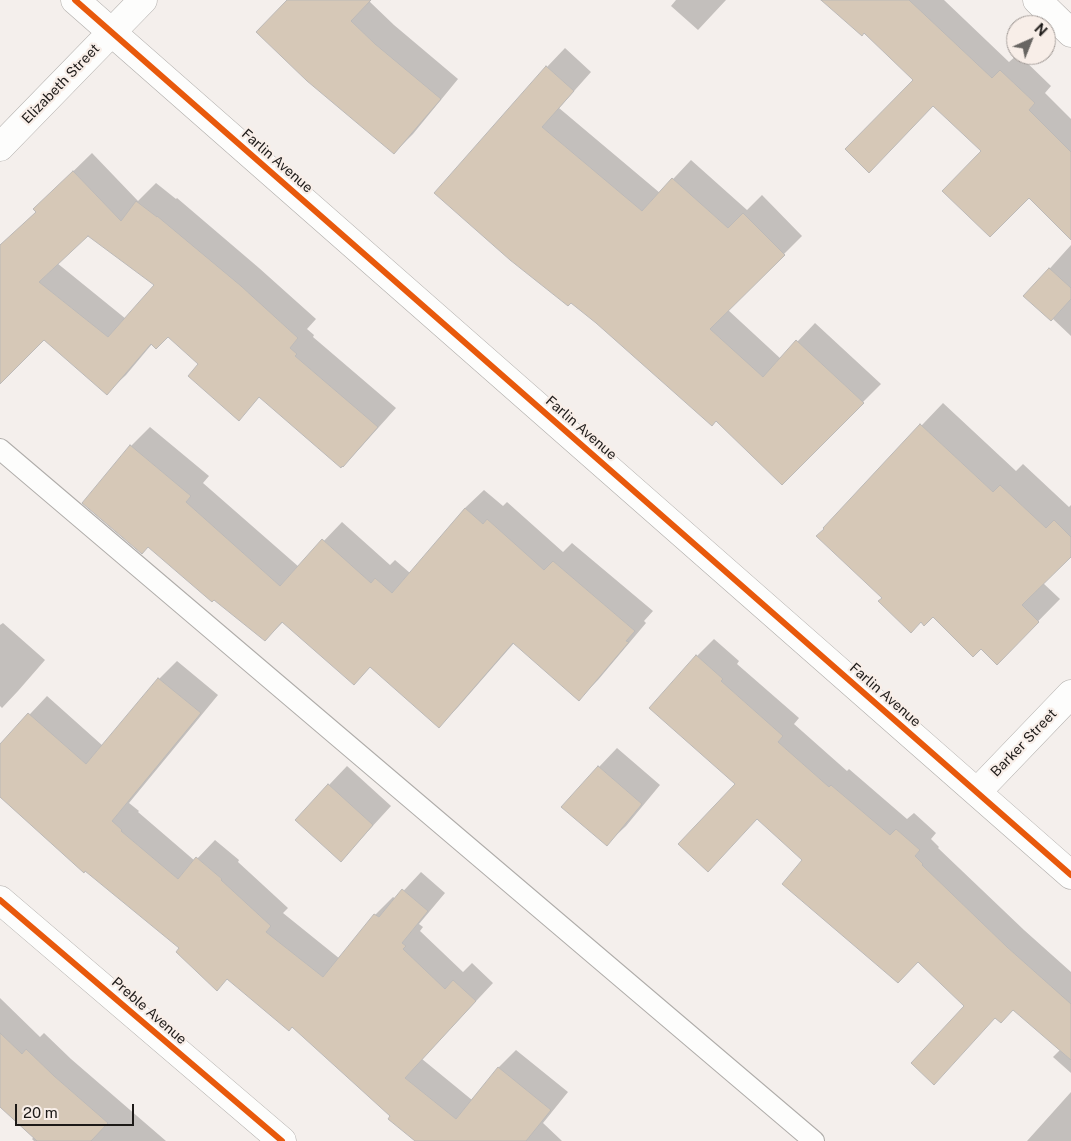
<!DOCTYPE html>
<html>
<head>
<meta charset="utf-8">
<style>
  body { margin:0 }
  #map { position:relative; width:1071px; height:1141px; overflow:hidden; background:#f4efec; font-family:"Public Sans",sans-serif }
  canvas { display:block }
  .north { position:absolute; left:1006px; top:15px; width:50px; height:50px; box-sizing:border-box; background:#f8eee8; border:1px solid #a09995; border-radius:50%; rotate:44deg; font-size:14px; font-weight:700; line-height:20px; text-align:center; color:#1d1a18 }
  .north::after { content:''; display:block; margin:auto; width:18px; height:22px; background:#686562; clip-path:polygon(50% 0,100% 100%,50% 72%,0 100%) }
  .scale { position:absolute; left:15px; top:1104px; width:119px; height:22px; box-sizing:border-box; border:2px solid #1d1a18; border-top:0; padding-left:6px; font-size:15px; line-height:18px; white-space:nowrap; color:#1d1a18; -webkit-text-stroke:4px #f8eee8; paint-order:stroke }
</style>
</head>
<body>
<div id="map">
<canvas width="1071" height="1141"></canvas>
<div class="north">N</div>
<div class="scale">20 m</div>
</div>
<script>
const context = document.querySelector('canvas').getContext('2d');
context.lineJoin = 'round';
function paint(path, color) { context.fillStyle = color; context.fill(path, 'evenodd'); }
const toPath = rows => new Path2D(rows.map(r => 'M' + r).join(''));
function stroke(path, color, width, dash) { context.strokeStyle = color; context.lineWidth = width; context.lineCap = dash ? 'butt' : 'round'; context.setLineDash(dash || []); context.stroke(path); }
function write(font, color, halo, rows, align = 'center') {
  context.font = font + ' "Public Sans",sans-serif'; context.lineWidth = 4.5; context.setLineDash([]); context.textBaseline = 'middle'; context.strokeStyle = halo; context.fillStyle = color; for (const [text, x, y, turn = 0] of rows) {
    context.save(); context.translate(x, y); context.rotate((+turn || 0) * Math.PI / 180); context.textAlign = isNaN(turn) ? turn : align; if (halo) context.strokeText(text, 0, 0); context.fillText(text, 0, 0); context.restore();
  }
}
paint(toPath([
  [289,0,370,0,369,1,394,25,458,79,413,134,394,153],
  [676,0,726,0,698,30,671,6],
  [846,0,944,0,1009,62,1017,55,1019,55,1051,86,1045,93,1071,119,1071,238,982,151,915,80],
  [565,48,591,72,559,108,660,193,691,160,747,210,762,195,802,236,728,310,781,359,815,323,881,384,782,483,717,419,436,193,547,67],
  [92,153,138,201,156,183,176,199,177,198,259,268,316,319,307,329,314,335,313,337,396,408,361,447,343,466,260,396,239,419,199,364,168,335,152,344,126,375,107,393,44,338,0,382,0,246,37,211,53,191],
  [87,234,156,285,126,319,57,263],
  [1071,245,1071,336,1052,318,1025,296],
  [943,403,1016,471,1023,464,1069,507,1071,505,1071,555,1043,583,1060,599,997,663,981,647,933,616,884,598,824,528],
  [150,427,209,476,203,483,299,567,342,522,390,565,395,560,410,573,465,508,484,490,503,506,507,502,563,552,572,543,653,611,644,621,646,623,598,680,579,699,514,643,458,707,439,726,371,666,354,684,283,622,265,640,131,446],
  [3,623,45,660,18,691,2,708,0,706,0,625],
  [714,639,739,661,737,664,799,718,794,724,847,771,849,769,907,819,914,813,936,833,931,839,939,847,938,848,1024,930,1071,972,1071,1073,1053,1057,1061,1049,1014,1009,996,1017,918,961,804,859,737,784,651,708,697,656],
  [177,661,218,695,129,803,139,811,138,812,195,861,215,840,239,860,238,862,288,908,283,913,340,959,375,915,393,897,396,899,421,872,445,893,419,924,423,927,420,931,463,972,472,963,493,983,422,1059,472,1100,498,1068,516,1050,568,1092,543,1123,562,1141,417,1141,392,1116,293,1025,228,978,181,948,0,795,0,746,47,696,103,746,159,679],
  [617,748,660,785,626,826,607,844,599,767],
  [347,766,391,806,359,841,341,860,329,785],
  [0,998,40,1037,44,1033,71,1059,166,1141,34,1141,32,1139,34,1137,0,1105],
  [1071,1092,1071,1141,1027,1141]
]), '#0003');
const building = toPath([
  [287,0,371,0,351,21,375,44,441,99,394,154,307,81,256,32,287,0],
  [821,0,909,0,992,78,1000,70,1035,103,1029,110,1071,152,1071,240,1029,198,990,237,942,191,981,151,933,106,869,173,845,149,913,80,864,33,862,36,821,0],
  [546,66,574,91,542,127,642,211,672,178,728,228,743,213,785,255,710,329,763,377,796,340,864,403,782,485,716,421,712,426,596,323,571,303,568,306,510,260,434,193,546,66],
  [73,171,121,221,136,201,157,217,157,216,241,286,298,338,290,348,297,354,295,356,378,427,343,467,342,466,341,468,259,397,239,421,188,376,198,364,168,337,156,349,151,344,107,395,44,340,0,384,0,245,36,212,33,209,73,171],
  [88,236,154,285,108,337,39,282,88,236],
  [1049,268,1071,288,1071,299,1051,321,1023,296,1049,268],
  [920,424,993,492,1000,485,1046,528,1054,520,1071,537,1071,557,1022,605,1039,622,997,665,981,649,973,657,933,617,924,626,921,622,911,633,878,601,882,598,816,536,824,529,823,528,920,424],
  [130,445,191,496,186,502,280,586,322,539,371,583,375,578,392,593,465,508,483,524,487,519,544,570,553,561,635,631,626,641,629,642,579,701,513,643,439,728,370,667,354,685,282,622,265,641,214,600,212,602,148,547,142,554,82,503,130,445],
  [696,655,723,679,721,681,783,736,778,742,829,787,831,785,890,835,896,829,920,850,915,856,923,864,922,865,1007,947,1071,1004,1071,1060,1013,1010,1001,1023,995,1018,934,1085,911,1063,964,1006,918,962,898,983,782,884,802,860,757,819,708,872,678,844,735,784,649,708,696,655],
  [158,678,201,713,112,821,122,830,121,831,178,879,196,857,222,879,221,880,271,926,266,932,323,977,374,914,379,917,402,889,428,911,402,943,406,946,403,949,445,989,453,980,476,1001,405,1078,456,1119,498,1067,551,1110,526,1141,415,1141,388,1119,390,1116,292,1027,289,1031,227,979,217,991,176,952,179,948,85,871,84,873,0,797,0,744,28,713,86,764,158,678],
  [598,766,642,804,607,846,561,807,598,766],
  [328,784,373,825,341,862,295,820,328,784],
  [0,1033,22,1054,26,1049,54,1076,108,1123,91,1141,37,1141,0,1107,0,1033]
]);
paint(building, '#d6c8b7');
stroke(building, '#bcb9b7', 1);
const lane = toPath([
  [0,449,814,1141]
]);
const street = toPath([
  [75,0,1071,875],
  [1037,0,1071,33],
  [0,147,143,0],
  [977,792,1071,694],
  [0,900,282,1141]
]);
stroke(lane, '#afaca9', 22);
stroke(street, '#afaca9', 29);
stroke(lane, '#fdfdfc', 20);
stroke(street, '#fdfdfc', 28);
stroke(toPath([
  [75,0,1071,875],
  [0,900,282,1141]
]), '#e8590c', 6);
write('14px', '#1d1a18', '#f8eee8', [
  ["Elizabeth Street",61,84,-46],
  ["Farlin Avenue",277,161,41],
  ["Farlin Avenue",581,428,41],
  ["Farlin Avenue",885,695,41],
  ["Barker Street",1024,743,-46],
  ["Preble Avenue",149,1011,41]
]);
</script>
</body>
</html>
